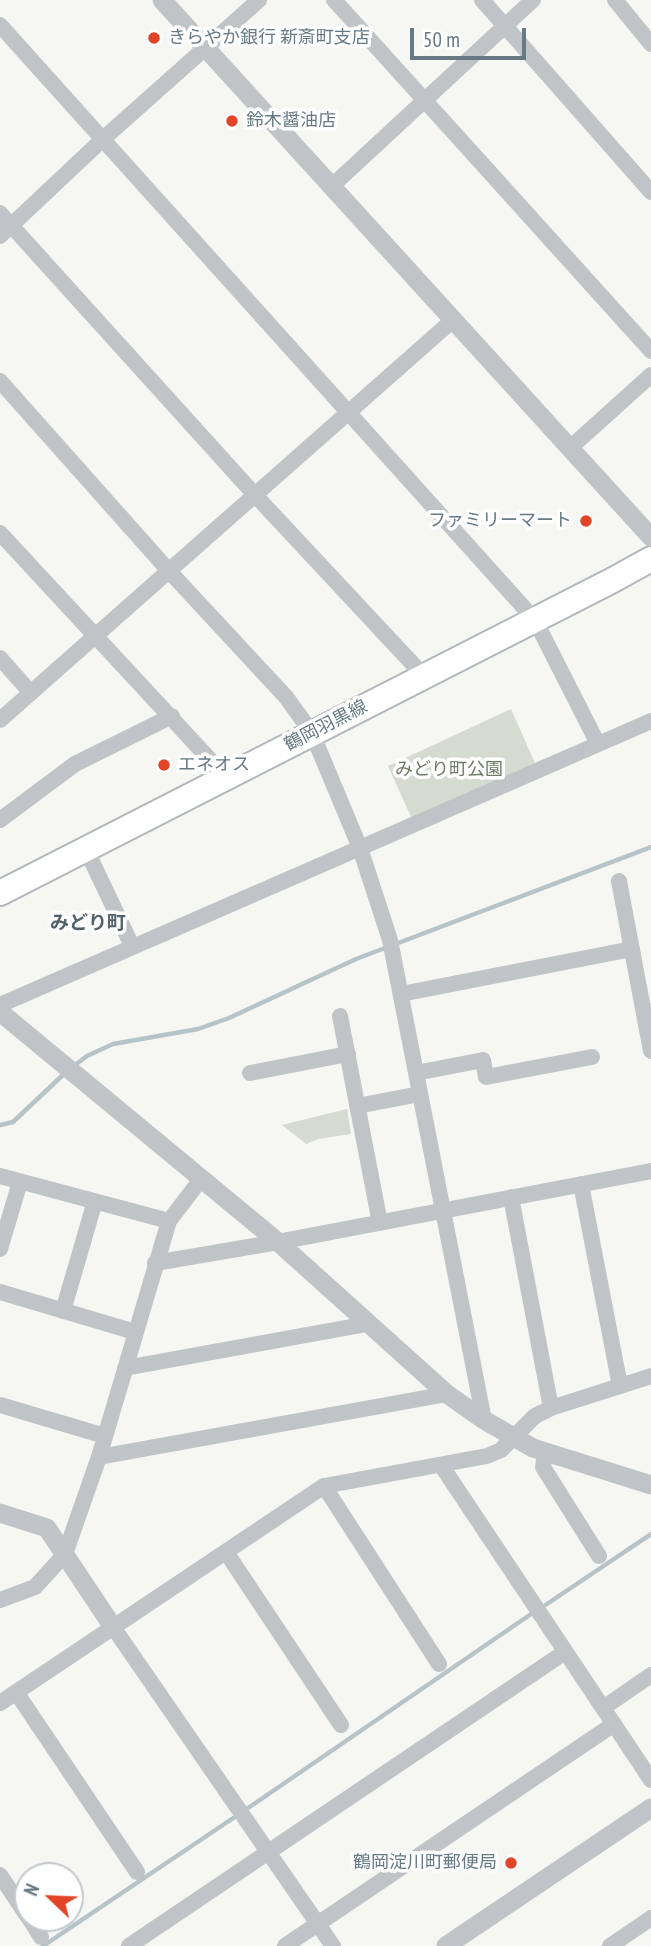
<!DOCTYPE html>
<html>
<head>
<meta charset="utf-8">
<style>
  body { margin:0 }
  #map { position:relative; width:651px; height:1946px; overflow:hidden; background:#f6f6f3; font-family:"PT Sans Narrow",sans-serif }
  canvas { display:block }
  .north { position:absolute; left:14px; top:1862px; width:70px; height:70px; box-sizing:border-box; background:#fff; border:2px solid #c2c9ce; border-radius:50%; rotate:293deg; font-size:19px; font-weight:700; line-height:28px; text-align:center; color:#667984 }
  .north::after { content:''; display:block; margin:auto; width:24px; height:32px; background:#e24428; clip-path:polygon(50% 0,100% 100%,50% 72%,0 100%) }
  .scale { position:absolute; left:410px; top:28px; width:116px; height:32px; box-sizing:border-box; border:4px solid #667984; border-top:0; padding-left:9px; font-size:21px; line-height:24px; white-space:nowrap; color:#667984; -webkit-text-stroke:5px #fff; paint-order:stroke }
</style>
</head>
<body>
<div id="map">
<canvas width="651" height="1946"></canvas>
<div class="north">N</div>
<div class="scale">50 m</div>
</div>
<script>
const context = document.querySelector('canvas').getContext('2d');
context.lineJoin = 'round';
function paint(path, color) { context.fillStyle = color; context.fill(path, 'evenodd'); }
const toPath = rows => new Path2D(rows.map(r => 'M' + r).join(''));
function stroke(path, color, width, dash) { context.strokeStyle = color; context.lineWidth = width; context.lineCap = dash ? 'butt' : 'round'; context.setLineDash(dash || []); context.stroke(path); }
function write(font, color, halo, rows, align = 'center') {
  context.font = font + ' "PT Sans Narrow","Noto Sans JP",sans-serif'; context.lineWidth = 7; context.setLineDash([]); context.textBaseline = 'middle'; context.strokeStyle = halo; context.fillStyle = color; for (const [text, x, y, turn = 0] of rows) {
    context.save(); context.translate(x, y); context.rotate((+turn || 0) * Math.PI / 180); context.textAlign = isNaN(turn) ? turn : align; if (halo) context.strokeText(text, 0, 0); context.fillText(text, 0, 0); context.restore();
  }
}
paint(toPath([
  [511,709,535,763,412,819,388,766],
  [347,1109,351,1134,318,1139,306,1144,282,1125]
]), '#d6dbd2');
stroke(toPath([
  [75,1065,87,1056,113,1044,198,1029,229,1018,356,959,651,847],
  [0,1125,13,1122,65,1073],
  [541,1608,651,1534],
  [43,1946,254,1804,534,1612]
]), '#b6c4c7', 4.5);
const primary = toPath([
  [0,893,613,580,651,559]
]);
stroke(primary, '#b1b7ba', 28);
stroke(toPath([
  [334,0,651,351],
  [482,0,651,192],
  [615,0,651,44],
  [0,25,535,620,598,744],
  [333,185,533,0],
  [0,213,255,495,424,676],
  [0,236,103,139,259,0],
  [0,381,169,571,286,697,312,733,360,848,390,940,484,1420],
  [570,448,651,375],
  [0,533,226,777],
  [0,658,31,693],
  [0,720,453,320],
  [0,820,75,764,172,716],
  [86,849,132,946],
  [619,881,651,1051],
  [401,994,632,949],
  [0,1005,651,721],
  [340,1016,380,1223],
  [250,1073,348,1054],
  [416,1073,483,1060,486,1077,592,1057],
  [357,1106,420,1094],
  [0,1176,169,1221],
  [581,1184,620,1386],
  [511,1197,551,1408],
  [0,1249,20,1182],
  [155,1263,278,1242,651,1171],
  [0,1292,135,1332],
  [63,1311,95,1201],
  [125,1368,367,1324],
  [0,1405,105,1436],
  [545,1453,543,1467,599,1556],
  [99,1457,447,1394],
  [441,1465,651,1780],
  [324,1486,439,1664],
  [226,1552,341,1725],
  [0,1600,35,1587,65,1554,99,1457,169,1221,202,1178],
  [113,1627,333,1946],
  [16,1692,137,1872],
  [0,1703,324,1486,487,1456,501,1450,535,1416,551,1408,651,1376],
  [603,1708,651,1675],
  [0,1875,28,1917],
  [29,1918,41,1937],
  [129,1946,565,1652],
  [285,1946,614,1724],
  [610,1946,651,1918]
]), '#c0c4c7', 16);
stroke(toPath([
  [162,0,651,537],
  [0,1012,278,1242,447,1394,484,1420,533,1448,651,1485],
  [0,1513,47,1528,113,1627],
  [446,1946,651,1808]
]), '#c0c4c7', 19);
stroke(primary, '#fff', 24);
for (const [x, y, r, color] of [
  [154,38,7,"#e24428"],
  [232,121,7,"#e24428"],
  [586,521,7,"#e24428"],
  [164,765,7,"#e24428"],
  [511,1863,7,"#e24428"]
]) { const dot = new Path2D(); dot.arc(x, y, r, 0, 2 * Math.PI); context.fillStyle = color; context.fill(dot); stroke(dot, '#fff', 2.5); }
write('18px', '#667984', '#fff', [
  ["きらやか銀行 新斎町支店",168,38],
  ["鈴木醤油店",246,121],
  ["ファミリーマート",572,521,"right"],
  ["エネオス",178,765],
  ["鶴岡淀川町郵便局",497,1863,"right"]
], 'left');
write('18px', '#667984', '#fff', [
  ["鶴岡羽黒線",326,726,-27]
]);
write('18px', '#6b7b64', '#fff', [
  ["みどり町公園",449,770]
]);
write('bold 19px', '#536169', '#fff', [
  ["みどり町",88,924]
]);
</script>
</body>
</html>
